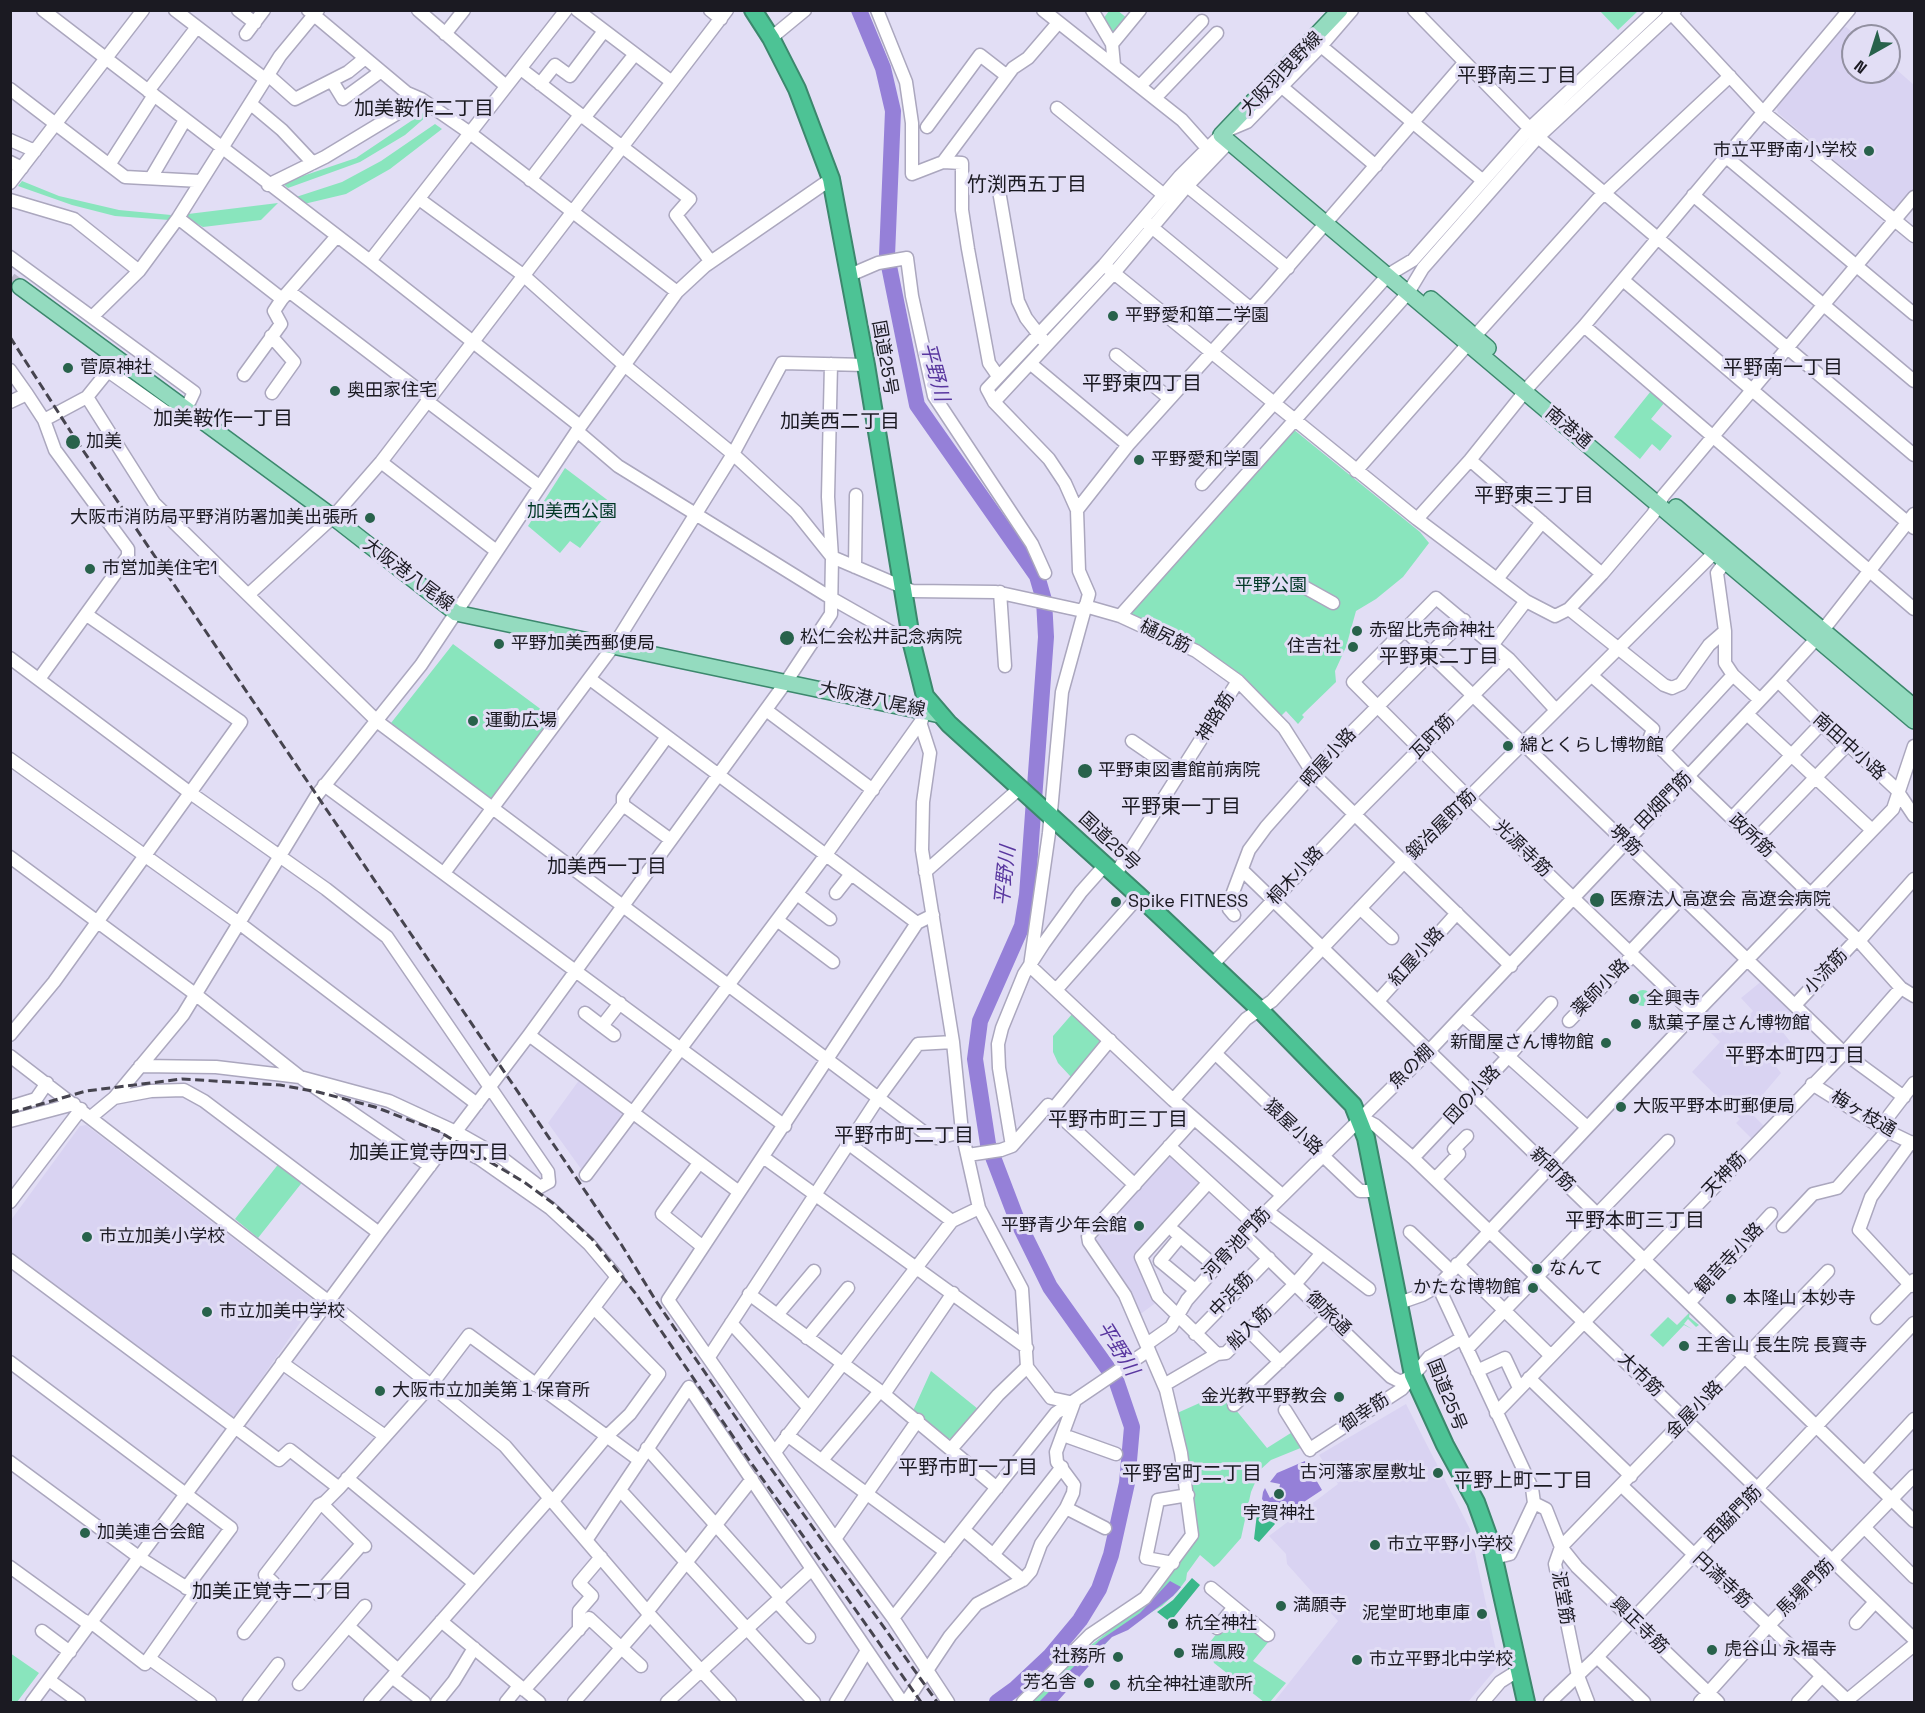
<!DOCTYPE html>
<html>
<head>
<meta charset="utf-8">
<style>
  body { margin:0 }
  #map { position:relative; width:1925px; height:1713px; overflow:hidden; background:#e2def5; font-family:"Space Grotesk",sans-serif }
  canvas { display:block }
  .frame { position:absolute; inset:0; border:12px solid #1b1a22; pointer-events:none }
  .north { position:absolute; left:1841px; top:24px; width:60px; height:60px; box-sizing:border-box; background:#e2def5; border:2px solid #9290a1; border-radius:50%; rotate:219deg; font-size:16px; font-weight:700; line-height:24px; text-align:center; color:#1b1a22 }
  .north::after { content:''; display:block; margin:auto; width:21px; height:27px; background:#28624b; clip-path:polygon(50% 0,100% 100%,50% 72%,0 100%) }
</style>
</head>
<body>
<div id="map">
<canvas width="1925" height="1713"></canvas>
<div class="frame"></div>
<div class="north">N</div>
</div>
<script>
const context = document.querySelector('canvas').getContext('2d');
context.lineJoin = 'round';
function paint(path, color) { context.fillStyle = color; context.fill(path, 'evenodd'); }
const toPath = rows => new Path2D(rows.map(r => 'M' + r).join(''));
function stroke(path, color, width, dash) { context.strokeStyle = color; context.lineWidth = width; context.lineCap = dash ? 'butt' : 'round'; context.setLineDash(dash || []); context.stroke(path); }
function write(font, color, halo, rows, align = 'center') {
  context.font = font + ' "Space Grotesk","Noto Sans JP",sans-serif'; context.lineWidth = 6; context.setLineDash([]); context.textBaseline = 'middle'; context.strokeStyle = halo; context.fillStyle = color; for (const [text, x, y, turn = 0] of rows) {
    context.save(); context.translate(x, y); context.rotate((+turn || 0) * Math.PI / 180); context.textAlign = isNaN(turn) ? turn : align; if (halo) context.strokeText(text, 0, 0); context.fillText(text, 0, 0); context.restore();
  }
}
paint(toPath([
  [1846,27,1857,36,1853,36,1853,72,1889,72,1889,63,1914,85,1914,189,1895,212,1778,113,1776,104,1841,28],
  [1763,980,1793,1009,1777,1025,1793,1045,1774,1064,1781,1073,1749,1111,1765,1127,1753,1140,1736,1123,1740,1119,1692,1072,1720,1042,1697,1019,1708,1010,1730,1034,1753,1011,1741,998],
  [580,1079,628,1114,584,1173,548,1123],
  [86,1125,313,1300,313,1304,237,1414,229,1418,11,1254,11,1220,80,1126],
  [1169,1146,1208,1183,1141,1256,1161,1299,1135,1318,1089,1242],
  [1406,1404,1470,1529,1499,1665,1468,1702,1274,1702,1338,1621,1287,1564,1286,1554,1269,1536,1338,1484,1319,1455]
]), '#d9d3f2');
paint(toPath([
  [1117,10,1128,19,1114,36,1103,19,1109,11],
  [1600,11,1638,11,1618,30],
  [423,113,427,116,405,135,360,162,288,188,282,183,356,158],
  [435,124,442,129,390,169,346,194,304,204,296,197,342,182,381,161],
  [22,181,59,196,119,210,171,215,169,220,115,216,72,205,18,186],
  [278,203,261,220,203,227,188,219,188,214],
  [1651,391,1665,402,1651,419,1672,436,1660,451,1652,444,1640,459,1614,437],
  [1293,429,1420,532,1429,543,1403,577,1376,599,1356,611,1346,647,1335,671,1336,682,1302,715,1304,717,1298,724,1286,711,1280,717,1244,677,1176,634,1128,614],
  [565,468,614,505,580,548,570,541,560,553,528,526],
  [453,644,554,719,496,799,489,798,392,727,391,723],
  '1635 998a8 8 0 1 1 16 0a8 8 0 1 1-16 0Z',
  [1073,1013,1099,1037,1100,1043,1071,1077,1058,1063,1053,1052,1053,1036],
  [280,1162,304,1180,258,1238,235,1219],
  [1690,1312,1689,1317,1699,1325,1696,1327,1688,1319,1684,1324,1692,1329,1684,1325,1663,1347,1650,1335,1668,1317,1677,1325],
  [931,1371,978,1409,953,1438,948,1439,912,1413],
  [1222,1393,1267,1448,1294,1431,1303,1447,1271,1460,1261,1469,1251,1492,1241,1538,1219,1563,1214,1567,1200,1555,1187,1573,1186,1580,1177,1592,1162,1606,1114,1634,1055,1702,1030,1702,1071,1661,1134,1611,1197,1526,1194,1502,1175,1414],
  [1235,1610,1270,1640,1253,1661,1286,1683,1270,1702,1264,1702,1214,1663,1207,1646],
  [10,1653,39,1673,17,1702,11,1702]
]), '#89e5bd');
paint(toPath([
  [1258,1505,1275,1524,1259,1542,1254,1539],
  [1192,1578,1200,1585,1170,1622,1157,1612,1173,1600]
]), '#3ab88a');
paint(toPath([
  [1305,1461,1322,1490,1278,1519,1262,1499,1263,1492,1265,1488,1270,1498,1275,1495,1279,1498,1283,1493,1279,1490,1280,1484,1270,1482,1277,1473],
  [1170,1581,1181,1587,1173,1596,1128,1630,1112,1637,1102,1647,1104,1649,1057,1702,1039,1702,1099,1641,1140,1613]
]), '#9580d8');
stroke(toPath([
  [859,10,883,68,893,111,887,256,917,405,1037,576,1044,600,1046,637,1027,895,1022,926,980,1021,975,1059,988,1144,1017,1220,1050,1287,1116,1380,1132,1427,1127,1483,1111,1555,1099,1589,1080,1620,1050,1656,1015,1689,997,1702]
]), '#9580d8', 16);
stroke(toPath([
  [10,280,20,287]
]), '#bab7cb', 15, [15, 8]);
const minor = toPath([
  [43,10,370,261,580,426],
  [175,10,265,79],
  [238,10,255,23],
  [308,10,407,93,421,99,470,133,677,292],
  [418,10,506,86],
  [577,10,672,82],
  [710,10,721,19],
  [877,10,906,82,912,123,912,174,943,162,962,163,962,210,968,249,989,363,998,376],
  [1043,10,1182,120,1207,148],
  [1092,10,1112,44,1114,65],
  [1414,10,1538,137,1914,455],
  [1668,10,1762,111,1914,236],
  [246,34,264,10],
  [445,34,464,10],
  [771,38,805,10],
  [1112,44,1140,10],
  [1321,46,1482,180],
  [521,69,690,199,676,215,711,262],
  [268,75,295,99,348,72,364,59],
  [332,81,343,99,380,72],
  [540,84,555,65,570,76,604,31],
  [1140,86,1202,21],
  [1282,87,1376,166],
  [10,89,125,177,200,181],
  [148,91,197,27],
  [1155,98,1217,33],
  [251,104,282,130,313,163],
  [1057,108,1164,195],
  [584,118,635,54],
  [927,127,980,55,1007,76],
  [1228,130,1247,122,1321,46,1352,10],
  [10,140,35,151],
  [1725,156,1914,314],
  [10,162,22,168],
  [943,162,1013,68,1028,58,1058,23],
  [109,165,154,95],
  [151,178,185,120],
  [530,180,580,115],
  [10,183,143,10],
  [268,185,325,157,421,99],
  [998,185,1018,301,1026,318,1043,340],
  [1187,186,1288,268],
  [1693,195,1914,381],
  [419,199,523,275,623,364,733,454,796,512,832,557,912,591,996,592,1083,611],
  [10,200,74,219,139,271],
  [178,218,282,299],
  [1148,224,1251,309],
  [10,257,194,392,186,409],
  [370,261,566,10],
  [1104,265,1417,519,1526,601,1555,616,1569,609,1602,574,1653,514,1663,496,1914,197],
  [850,275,878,263,907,258,912,296,934,396,1032,544,1045,573],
  [1623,280,1914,528],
  [290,292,429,398],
  [92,317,139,271,178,218,280,56,318,10],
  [1584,326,1914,609],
  [271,336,294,362,272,393],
  [1475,336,1597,200,1730,76],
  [1116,355,1169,398],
  [1031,364,1128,445],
  [10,370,27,394],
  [244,375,281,324,274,311,282,299,337,236],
  [87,397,154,503,378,722,925,1133,937,1138,962,1132],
  [427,401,539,486],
  [10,402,27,394,44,420,55,450,128,549,128,556,39,679],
  [994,402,1114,273,1187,186,1229,142],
  [44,420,87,397,108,371,166,412,173,413,179,404],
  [577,431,618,466,831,598,912,644],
  [1470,460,1602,574],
  [381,462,495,550],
  [1356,471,1468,344],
  [1202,484,1388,275,1413,260,1529,129,1656,10],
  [1077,510,1128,445,1267,291,1465,62],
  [1417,519,1470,460,1531,384,1584,326,1849,10],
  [1725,562,1717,573,1725,631,1725,663,1733,675,1760,700],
  [855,567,856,495],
  [1497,579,1542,522],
  [1306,588,1333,603],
  [1000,592,1005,666],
  [248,595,333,517,381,462,727,10],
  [1085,606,1120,616,1196,651,1238,681,1284,728,1314,775,1511,966],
  [1569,609,1664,685,1672,688,1681,684,1709,645,1725,631],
  [1120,616,1408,293,1423,268,1538,137,1675,10],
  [1405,630,1844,1053,1904,1097],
  [1493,644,1526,601],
  [10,658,189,792,326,889,387,937,548,1172,549,1182,540,1187,502,1158,456,1132,389,1101,300,1077,216,1067,140,1066],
  [1592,676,1653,729,1650,737,1688,776,1859,941,1901,988,1914,996],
  [590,679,917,923],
  [1778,681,1845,747,1851,747,1896,789,1914,816],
  [766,710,873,790],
  [1556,710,1509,659,1436,598,1353,682,1469,798,1694,1014],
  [1747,714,1872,830],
  [921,725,930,753,923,802,922,850,953,1042,962,1132,979,1208,1022,1289,1027,1367,1051,1398,1074,1403],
  [1132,741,1180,774],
  [1663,751,1733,675],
  [10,759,239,923,477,1104],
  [324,785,785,1126],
  [623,805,671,840],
  [1732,818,1821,724],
  [1755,840,1845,747],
  [10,857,195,994,300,1077,430,1166],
  [575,868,623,805,623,797,666,738],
  [1242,870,1914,1521],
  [925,872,1020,788],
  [444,873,615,644,733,454,782,363,866,365],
  [1115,875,1238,681],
  [836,893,851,874],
  [797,894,830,919],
  [1360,908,1392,938],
  [933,915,917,923,668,1300,835,1539,893,1618,948,1702],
  [1234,915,1229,909,1229,903,1249,850,1266,827,1335,749,1464,620],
  [777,920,833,962],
  [1859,941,1914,879],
  [1630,952,1683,896],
  [1212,965,1355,814,1509,659],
  [1030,966,1049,833,1062,692,1089,594,1079,571,1077,510,1065,483,1049,459,994,402,987,389,1104,265,1180,176,1221,135],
  [1030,966,1173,1100,1282,1195],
  [1056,990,1139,896],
  [1378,1001,1457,913],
  [1795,1005,1857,939],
  [585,1013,602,1026,620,1003],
  [1463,1016,1587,1127],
  [1569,1021,1633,955],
  [602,1026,614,1035],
  [10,1035,54,982,241,722,87,615],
  [529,1035,739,1192],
  [1216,1054,1360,1191,1375,1191],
  [10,1056,329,1302,505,1446,650,1615,730,1702],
  [1812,1084,1887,1131,1914,1144],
  [114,1098,151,1091,184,1090,204,1101,379,1233],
  [1173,1100,1246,1019,1272,1001,1404,862,1714,553],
  [10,1107,36,1099,47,1083],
  [1053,1109,1110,1040],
  [91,1117,114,1098,183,1015,317,795,421,665,577,431,677,292,705,266,831,179],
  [1360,1117,1375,1125,1413,1158,1914,1639],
  [10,1121,74,1104],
  [1881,1126,1914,1083],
  [1911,1142,1871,1197,1859,1230,1911,1286],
  [448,1143,480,1159,550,1208,589,1244,617,1277,535,1385],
  [849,1144,952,1221],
  [1012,1146,999,1068,998,1044,1002,1028,1024,974,1044,943,1081,892,1105,865],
  [1169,1146,1254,1224],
  [968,1155,1001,1150,1012,1146,1048,1105,1135,1185],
  [763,1157,1027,1348],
  [1413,1158,1508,1057,1521,1042,1520,1037,1551,1003],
  [699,1163,662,1214,703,1247],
  [586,1175,825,856,922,720],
  [1435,1179,1459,1154,1454,1149,1467,1136],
  [1208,1183,1141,1257,1158,1296,1217,1354],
  [10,1202,81,1109],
  [1267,1211,1369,1289],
  [1783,1226,1813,1194,1837,1188,1887,1131],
  [1175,1232,1215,1266],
  [1410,1232,1451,1271],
  [1244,1235,1391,1377,1401,1382,1413,1375],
  [1180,1237,1160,1261,1195,1290],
  [10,1260,279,1460,290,1450,339,1488],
  [1457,1264,1551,1356],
  [1438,1286,1532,1488,1534,1503],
  [749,1294,884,1394,997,1488],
  [1399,1303,1422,1295,1438,1286,1683,1026,1893,809,1914,746],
  [1689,1303,1771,1214],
  [777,1315,814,1271],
  [1877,1318,1914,1280],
  [731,1323,808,1407],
  [1248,1330,1280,1362],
  [1195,1334,1269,1258],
  [807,1338,848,1288],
  [1147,1344,1171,1327,1187,1300,1254,1224,1428,1052,1778,681,1816,639,1914,514],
  [1467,1349,1668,1141],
  [709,1357,879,1097,918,1044,953,1042],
  [10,1362,231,1528,186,1588],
  [282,1363,385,1436],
  [1477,1371,1505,1358,1519,1388],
  [1529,1378,1631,1476],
  [1164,1385,1217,1354,1226,1353,1296,1283,1322,1253],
  [884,1394,953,1293],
  [1234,1405,1329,1315],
  [1285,1410,1310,1450],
  [1496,1413,1844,1053,1901,988],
  [787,1435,946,1552],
  [1063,1435,1116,1454],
  [1313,1447,1402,1389,1429,1357,1462,1338],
  [647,1448,781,1598],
  [951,1449,998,1395,1027,1367],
  [775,1452,952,1221,979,1208],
  [822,1460,880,1391],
  [10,1462,140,1558,195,1593,145,1664,96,1626,83,1620,10,1567],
  [1865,1472,1914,1419],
  [347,1478,474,1583],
  [1622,1486,1847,1700],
  [620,1490,814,1702],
  [553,1501,606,1437,630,1414,659,1374,594,1308],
  [325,1502,325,1507,365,1546],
  [1534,1503,1546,1509,1561,1547,1555,1564,1578,1676,1588,1702],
  [1066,1508,1105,1528],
  [1865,1528,1914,1577],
  [964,1530,1023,1580],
  [587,1539,689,1387,902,1702],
  [835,1539,918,1420],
  [1561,1547,1828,1271],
  [1561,1547,1577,1567,1718,1702],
  [993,1555,1062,1467],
  [1494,1558,1510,1554,1534,1503],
  [1173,1563,1146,1558,1158,1500,1188,1495],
  [1211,1588,1268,1635],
  [318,1594,362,1544],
  [777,1602,809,1637],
  [647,1612,752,1479],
  [893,1618,1056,1413,1149,1350],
  [441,1621,539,1702],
  [1856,1623,1875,1602],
  [349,1627,398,1670],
  [1217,1628,1234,1607],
  [579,1630,579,1611,592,1596,579,1583,601,1557],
  [42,1631,70,1652],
  [244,1633,279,1588,265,1575,319,1505,325,1502,339,1488,431,1385,469,1335,639,1460],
  [1597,1657,1644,1702],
  [150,1659,210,1702],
  [392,1677,424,1702],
  [49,1680,79,1702],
  [299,1684,365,1606],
  [524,1690,589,1618,641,1666],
  [32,1702,379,1233,529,1035,786,682,831,614,832,557,828,497,831,364],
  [249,1702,278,1664],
  [370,1702,550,1498],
  [437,1702,454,1681,474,1648],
  [506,1702,519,1686],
  [574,1702,650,1615],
  [667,1702,812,1569],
  [836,1702,866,1652],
  [906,1702,950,1636,977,1604,1023,1580,1031,1571,1041,1544,1066,1508,1073,1493,1074,1485,1057,1462,1056,1452,1074,1403],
  [1023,1702,1090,1635,1145,1598,1192,1535,1181,1453,1166,1390,1125,1295,1089,1242,1088,1236,1194,1119],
  [1483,1702,1500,1682,1519,1670],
  [1550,1702,1597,1657,1914,1323],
  [1700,1702,1769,1625,1914,1476],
  [1798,1702,1822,1676],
  [1845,1702,1914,1645]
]);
const major = toPath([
  [1340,10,1221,135,1914,721],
  [20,287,333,517,456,613,940,715],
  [1431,299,1488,348],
  [1676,507,1914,707]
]);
const highway = toPath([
  [753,10,771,38,797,89,831,179,866,365,912,644,925,696,949,724,1139,896,1260,1010,1353,1105,1366,1138,1413,1375,1445,1445,1476,1502,1490,1541,1526,1702]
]);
stroke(minor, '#aba7be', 15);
stroke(major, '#3c886d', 18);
stroke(highway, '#3c886d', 20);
stroke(minor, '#fff', 12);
stroke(major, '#94dbbf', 15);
stroke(highway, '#4dc395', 16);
stroke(toPath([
  [10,337,76,440,621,1244,656,1301,767,1463,937,1702],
  [10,1113,86,1091,182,1079,280,1085,318,1092,375,1107,438,1131,524,1182,554,1204,592,1239,636,1294,749,1460,921,1702]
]), '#46444f', 3, [9, 4.5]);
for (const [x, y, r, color] of [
  [1869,151,6,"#28624b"],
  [1113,316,6,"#28624b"],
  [68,368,6,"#28624b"],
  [335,391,6,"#28624b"],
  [73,442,8,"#28624b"],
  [1139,460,6,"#28624b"],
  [370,518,6,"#28624b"],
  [90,569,6,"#28624b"],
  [1357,631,6,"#28624b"],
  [787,638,8,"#28624b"],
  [499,644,6,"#28624b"],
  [1353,647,6,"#28624b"],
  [473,721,6,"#28624b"],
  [1508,746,6,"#28624b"],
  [1085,771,8,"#28624b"],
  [1597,900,8,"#28624b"],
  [1116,902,6,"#28624b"],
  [1634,999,6,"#28624b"],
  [1636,1024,6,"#28624b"],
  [1606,1043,6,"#28624b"],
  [1621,1107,6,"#28624b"],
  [1139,1226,6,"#28624b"],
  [87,1237,6,"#28624b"],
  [1537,1269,6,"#28624b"],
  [1533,1288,6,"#28624b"],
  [1731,1299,6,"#28624b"],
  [207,1312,6,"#28624b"],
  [1684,1346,6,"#28624b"],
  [380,1391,6,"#28624b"],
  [1339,1397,6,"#28624b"],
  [1438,1473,6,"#28624b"],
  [1279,1494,6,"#28624b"],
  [85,1533,6,"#28624b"],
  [1375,1545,6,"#28624b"],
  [1281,1606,6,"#28624b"],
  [1482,1614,6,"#28624b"],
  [1173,1624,6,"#28624b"],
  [1712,1650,6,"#28624b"],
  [1179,1653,6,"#28624b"],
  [1118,1657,6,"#28624b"],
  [1357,1660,6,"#28624b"],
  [1089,1683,6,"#28624b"],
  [1115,1685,6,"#28624b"]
]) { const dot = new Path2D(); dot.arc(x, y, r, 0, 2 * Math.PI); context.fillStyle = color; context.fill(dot); stroke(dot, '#e2def5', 2); }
write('18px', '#1b1a22', '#e2def5', [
  ["大阪羽曳野線",1282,74,-46],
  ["国道25号",884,358,80],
  ["南港通",1568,428,40],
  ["大阪港八尾線",408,575,37],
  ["樋尻筋",1165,637,25],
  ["大阪港八尾線",872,700,12],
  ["神路筋",1216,717,-58],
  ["瓦町筋",1433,737,-46],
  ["南田中小路",1849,747,42],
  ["晒屋小路",1329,758,-48],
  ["田畑門筋",1664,801,-46],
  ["鍛冶屋町筋",1442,825,-45],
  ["政所筋",1751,836,43],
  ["堺筋",1625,841,43],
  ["国道25号",1109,842,43],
  ["光源寺筋",1522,849,44],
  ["桐木小路",1296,876,-47],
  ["紅屋小路",1417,957,-48],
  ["小流筋",1826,972,-47],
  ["薬師小路",1601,988,-45],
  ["魚の棚",1412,1067,-44],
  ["団の小路",1473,1095,-47],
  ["梅ヶ枝通",1863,1114,31],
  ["猿屋小路",1293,1128,43],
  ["新町筋",1552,1170,44],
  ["天神筋",1725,1175,-46],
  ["河骨池門筋",1237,1244,-47],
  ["観音寺小路",1730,1259,-47],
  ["中浜筋",1232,1295,-46],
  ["御旅通",1328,1314,44],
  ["船入筋",1250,1328,-44],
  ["大市筋",1640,1375,44],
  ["国道25号",1446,1395,68],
  ["金屋小路",1695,1410,-46],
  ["御幸筋",1365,1413,-34],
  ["西脇門筋",1734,1515,-46],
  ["円満寺筋",1722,1581,43],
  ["馬場門筋",1806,1588,-45],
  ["泥堂筋",1562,1598,80],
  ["興正寺筋",1639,1626,44]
]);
write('18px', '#1b1a22', '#e2def5', [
  ["市立平野南小学校",1857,151,"right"],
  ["平野愛和箪二学園",1125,316],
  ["菅原神社",80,368],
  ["奥田家住宅",347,391],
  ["加美",86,442],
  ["平野愛和学園",1151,460],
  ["大阪市消防局平野消防署加美出張所",358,518,"right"],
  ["市営加美住宅1",102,569],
  ["赤留比売命神社",1369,631],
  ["松仁会松井記念病院",800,638],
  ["平野加美西郵便局",511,644],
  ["住吉社",1341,647,"right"],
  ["運動広場",485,721],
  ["綿とくらし博物館",1520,746],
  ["平野東図書館前病院",1098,771],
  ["医療法人高遼会 高遼会病院",1610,900],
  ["Spike FITNESS",1128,902],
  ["全興寺",1646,999],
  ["駄菓子屋さん博物館",1648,1024],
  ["新聞屋さん博物館",1594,1043,"right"],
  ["大阪平野本町郵便局",1633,1107],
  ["平野青少年会館",1127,1226,"right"],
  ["市立加美小学校",99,1237],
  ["なんて",1549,1269],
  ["かたな博物館",1521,1288,"right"],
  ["本隆山 本妙寺",1743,1299],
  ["市立加美中学校",219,1312],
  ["王舎山 長生院 長寶寺",1696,1346],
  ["大阪市立加美第１保育所",392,1391],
  ["金光教平野教会",1327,1397,"right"],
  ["古河藩家屋敷址",1426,1473,"right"],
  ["宇賀神社",1279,1514,"center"],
  ["加美連合会館",97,1533],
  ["市立平野小学校",1387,1545],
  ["満願寺",1293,1606],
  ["泥堂町地車庫",1470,1614,"right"],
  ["杭全神社",1185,1624],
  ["虎谷山 永福寺",1724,1650],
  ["瑞鳳殿",1191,1653],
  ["社務所",1106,1657,"right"],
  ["市立平野北中学校",1369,1660],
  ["芳名舎",1077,1683,"right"],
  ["杭全神社連歌所",1127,1685]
], 'left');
write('18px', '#013826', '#e2def5', [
  ["加美西公園",572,512],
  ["平野公園",1271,586]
]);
write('20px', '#1b1a22', '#e2def5', [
  ["平野南三丁目",1517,77],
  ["加美鞍作二丁目",424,110],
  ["竹渕西五丁目",1027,186],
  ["平野南一丁目",1783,369],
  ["平野東四丁目",1142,385],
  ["加美鞍作一丁目",223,420],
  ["加美西二丁目",840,423],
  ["平野東三丁目",1534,497],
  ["平野東二丁目",1439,658],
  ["平野東一丁目",1181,808],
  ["加美西一丁目",607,868],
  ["平野本町四丁目",1795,1057],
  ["平野市町三丁目",1118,1121],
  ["平野市町二丁目",904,1137],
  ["加美正覚寺四丁目",429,1154],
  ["平野本町三丁目",1635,1222],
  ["平野市町一丁目",968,1469],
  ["平野宮町二丁目",1192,1475],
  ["平野上町二丁目",1523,1482],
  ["加美正覚寺二丁目",272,1593]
]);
write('italic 20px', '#59379f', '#e2def5', [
  ["平野川",934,372,75],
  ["平野川",1006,876,-84],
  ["平野川",1117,1349,58]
]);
</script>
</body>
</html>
